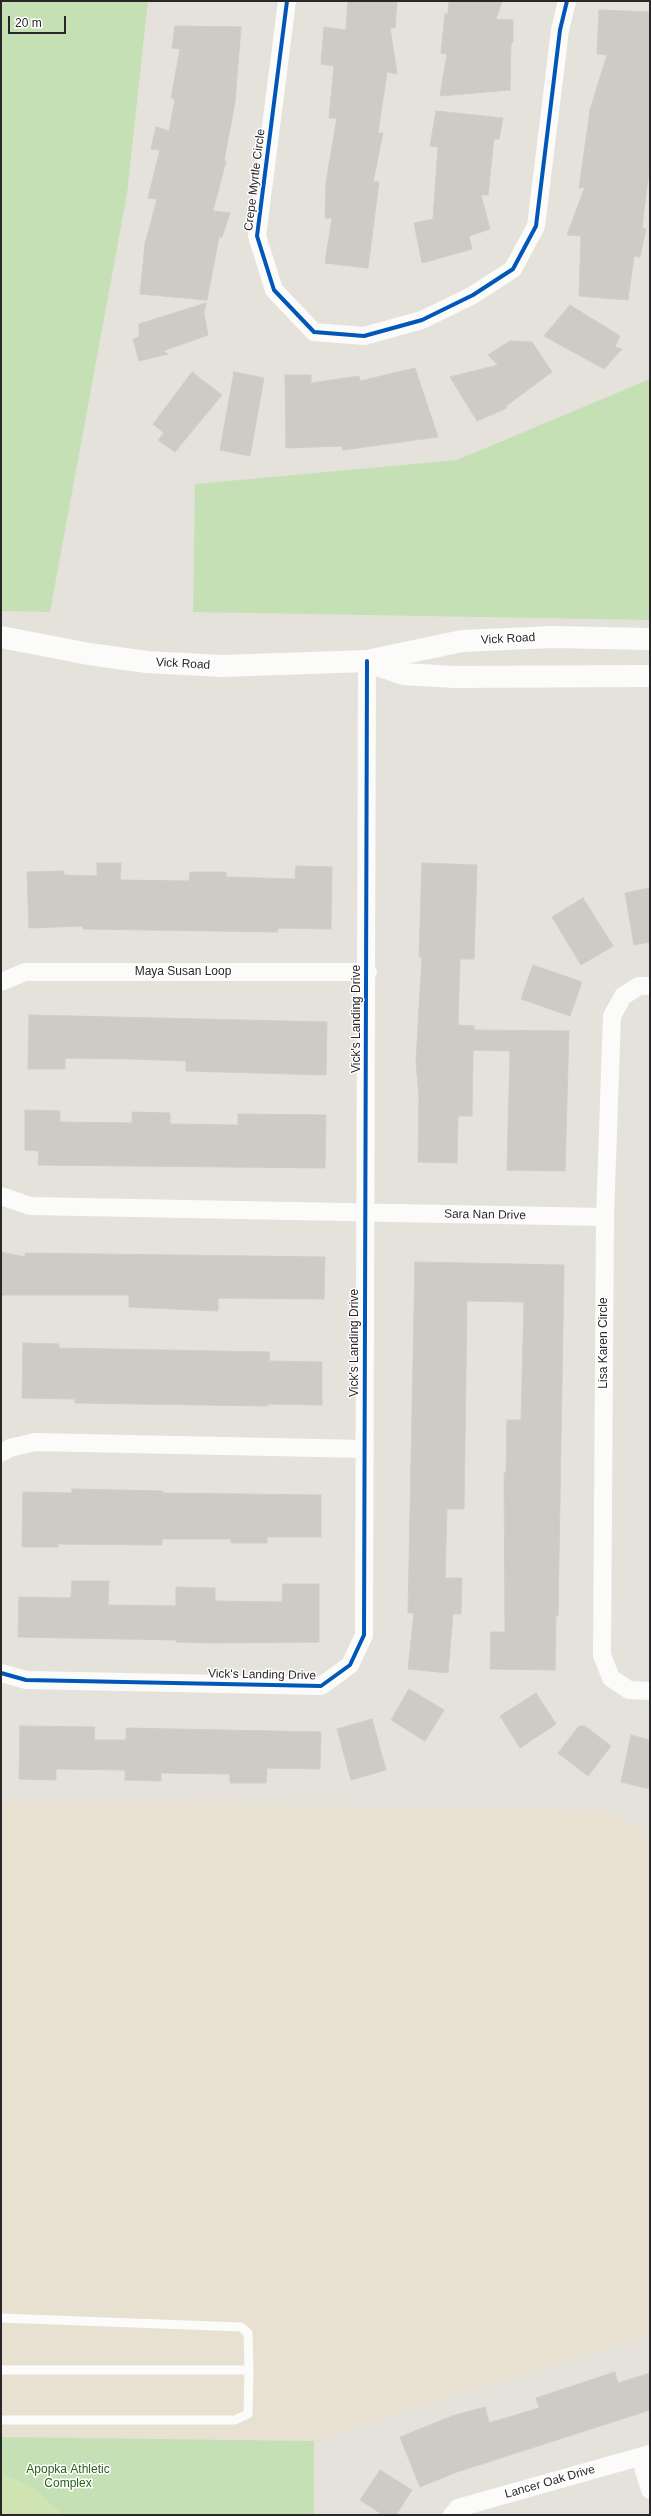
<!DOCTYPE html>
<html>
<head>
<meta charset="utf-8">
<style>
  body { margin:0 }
  #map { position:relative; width:651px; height:2516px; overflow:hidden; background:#e5e2dc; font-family:Helvetica,sans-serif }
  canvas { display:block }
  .frame { position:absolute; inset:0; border:2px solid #272727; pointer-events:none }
  .scale { position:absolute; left:8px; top:16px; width:58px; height:18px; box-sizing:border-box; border:2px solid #272727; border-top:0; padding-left:5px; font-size:12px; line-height:14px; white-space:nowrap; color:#272727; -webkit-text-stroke:3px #fff; paint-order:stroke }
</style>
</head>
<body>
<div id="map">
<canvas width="651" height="2516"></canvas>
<div class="frame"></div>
<div class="scale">20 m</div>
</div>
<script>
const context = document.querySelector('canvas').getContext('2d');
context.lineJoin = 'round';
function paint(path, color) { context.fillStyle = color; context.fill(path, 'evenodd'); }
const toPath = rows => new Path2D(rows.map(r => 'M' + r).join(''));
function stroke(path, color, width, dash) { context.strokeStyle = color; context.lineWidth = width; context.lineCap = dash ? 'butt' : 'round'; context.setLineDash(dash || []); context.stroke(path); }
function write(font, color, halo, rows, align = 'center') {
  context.font = font + ' Helvetica,sans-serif'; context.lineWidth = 3; context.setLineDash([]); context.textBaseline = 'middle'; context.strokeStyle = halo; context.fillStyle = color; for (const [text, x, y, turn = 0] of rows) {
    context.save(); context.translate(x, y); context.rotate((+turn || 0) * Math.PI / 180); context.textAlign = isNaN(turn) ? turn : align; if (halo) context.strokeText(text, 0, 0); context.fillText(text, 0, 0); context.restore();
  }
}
paint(toPath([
  [1,1801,615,1811,650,1840,650,2334,314,2441,1,2437]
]), '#e8e1d1');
paint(toPath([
  [1,1,148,1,127,194,50,612,1,611],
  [650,379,650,620,193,612,195,484,457,460],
  [1,2437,314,2441,314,2515,1,2515]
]), '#c6e0b6');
paint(toPath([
  [1,2473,34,2488,63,2515,1,2515]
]), '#d0e4b3');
const building = toPath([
  [348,1,397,1,395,28,390,27,397,74,387,72,378,133,383,133,373,182,379,182,368,268,325,263,332,218,325,218,326,182,337,118,329,118,334,66,321,64,324,27,346,30,348,1],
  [449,1,502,1,496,19,513,20,513,42,511,43,510,90,440,96,447,54,441,53,445,14,448,14,449,1],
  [599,10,650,12,650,162,642,228,646,229,640,257,634,256,628,300,579,296,581,236,567,235,585,187,579,188,590,110,607,55,597,54,599,10],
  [175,26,241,27,235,102,224,161,226,161,213,211,230,213,222,237,219,237,207,300,140,294,145,244,157,199,148,198,160,150,151,149,156,127,169,131,175,99,171,98,180,49,172,48,175,26],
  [436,111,503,118,499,139,494,139,488,195,481,195,490,229,469,236,472,249,422,263,414,223,433,219,438,147,430,146,436,111],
  [206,303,204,314,208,335,163,351,168,354,139,361,133,339,139,337,139,324,206,303],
  [570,305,620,336,615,347,622,349,604,369,544,336,570,305],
  [510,341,532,342,552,372,506,406,507,408,477,421,450,377,498,365,488,355,510,341],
  [415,368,438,437,343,450,342,446,286,448,285,375,311,375,311,383,359,376,360,381,415,368],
  [192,372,222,395,175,452,158,440,164,433,153,424,192,372],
  [234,372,264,378,250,456,220,450,234,372],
  [97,863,121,863,120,880,189,881,190,872,226,872,226,877,295,879,296,866,332,867,331,929,278,928,278,932,83,929,83,926,29,928,27,872,64,871,64,875,97,876,97,863],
  [422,863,477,865,474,959,460,959,458,1025,474,1026,474,1030,569,1031,565,1171,507,1170,510,1051,473,1050,472,1116,458,1116,457,1163,418,1162,419,1099,416,1061,422,957,419,957,422,863],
  [650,888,650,942,634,945,625,893,650,888],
  [583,898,613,946,581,965,552,917,583,898],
  [533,965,582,982,570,1016,521,999,533,965],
  [29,1015,327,1022,326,1075,186,1071,186,1061,132,1059,65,1058,65,1069,28,1069,29,1015],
  [25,1110,60,1111,60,1122,132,1123,132,1112,170,1113,170,1124,238,1125,238,1114,326,1115,325,1168,38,1165,39,1151,25,1150,25,1110],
  [1,1252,25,1257,25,1253,325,1257,324,1299,218,1298,218,1311,129,1307,129,1295,1,1295,1,1252],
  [415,1262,564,1265,558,1616,556,1616,555,1670,490,1669,491,1632,505,1632,504,1473,506,1473,507,1420,521,1420,524,1302,467,1301,464,1509,447,1509,445,1578,462,1578,461,1614,453,1614,448,1673,408,1669,414,1613,408,1613,415,1262],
  [23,1343,59,1344,59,1348,270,1352,269,1361,322,1362,322,1405,268,1404,268,1406,75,1403,75,1399,22,1398,23,1343],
  [72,1489,163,1491,163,1493,321,1495,321,1537,267,1537,267,1543,231,1543,231,1539,162,1539,162,1545,58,1544,58,1547,22,1547,23,1492,72,1493,72,1489],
  [72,1581,109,1581,108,1605,176,1606,176,1587,215,1588,215,1601,282,1602,283,1584,319,1584,319,1642,214,1643,176,1642,176,1640,18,1637,19,1597,71,1598,72,1581],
  [409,1689,444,1710,425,1741,391,1720,409,1689],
  [536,1693,556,1724,520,1748,500,1716,536,1693],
  [372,1719,386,1770,351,1780,337,1729,372,1719],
  [20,1726,95,1727,94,1740,126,1740,126,1728,321,1732,320,1769,267,1768,266,1783,230,1783,230,1774,161,1773,161,1781,125,1780,125,1770,56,1769,56,1780,19,1779,20,1726],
  [579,1726,585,1726,611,1746,588,1776,558,1753,579,1726],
  [631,1735,650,1740,650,1789,621,1782,631,1735],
  [615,2372,618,2383,650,2373,650,2410,457,2472,420,2487,400,2437,452,2416,485,2407,489,2423,539,2408,536,2398,615,2372],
  [380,2470,412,2490,396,2515,383,2515,360,2500,380,2470]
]);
paint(building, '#cecbc7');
stroke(building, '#d0cdc9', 1);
stroke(toPath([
  [1,2318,241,2327,248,2333,249,2370],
  [1,2370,249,2370,248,2414,235,2420,1,2420]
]), '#fbfbfa', 9);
stroke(toPath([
  [287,1,257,236,274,290,314,332,364,336,422,320,473,295,513,269,536,226,560,30,567,1],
  [1,982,25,972,368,972],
  [650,986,639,986,623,996,612,1016,605,1217,602,1655,611,1678,629,1690,650,1691],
  [1,1196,30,1206,605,1217],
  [1,1453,10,1448,35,1442,365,1449],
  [1,1673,26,1680,321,1686,350,1665,364,1635,367,661],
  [640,2457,650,2490],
  [452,2515,458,2508,650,2454]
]), '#fbfbfa', 18);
stroke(toPath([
  [1,637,89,654,147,662,222,666,367,661,462,641,552,637,650,639],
  [368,662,404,674,454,677,650,676]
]), '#fbfbfa', 22);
stroke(toPath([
  [287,1,257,236,274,290,314,332,364,336,422,320,473,295,513,269,536,226,560,30,567,1],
  [1,1673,26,1680,321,1686,350,1665,364,1635,367,661]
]), '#0057b8', 4);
write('12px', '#272727', '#fff', [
  ["Crepe Myrtle Circle",255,180,-83],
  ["Vick Road",508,639,-3],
  ["Vick Road",183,664,3],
  ["Maya Susan Loop",183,972],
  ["Vick's Landing Drive",357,1019,-90],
  ["Sara Nan Drive",485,1215,1],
  ["Vick's Landing Drive",355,1343,-90],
  ["Lisa Karen Circle",604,1343,-90],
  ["Vick's Landing Drive",262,1675,1],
  ["Lancer Oak Drive",550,2482,-16]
]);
write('12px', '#275f1b', '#fff', [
  ["Apopka Athletic",68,2470],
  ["Complex",68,2484]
]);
</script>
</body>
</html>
